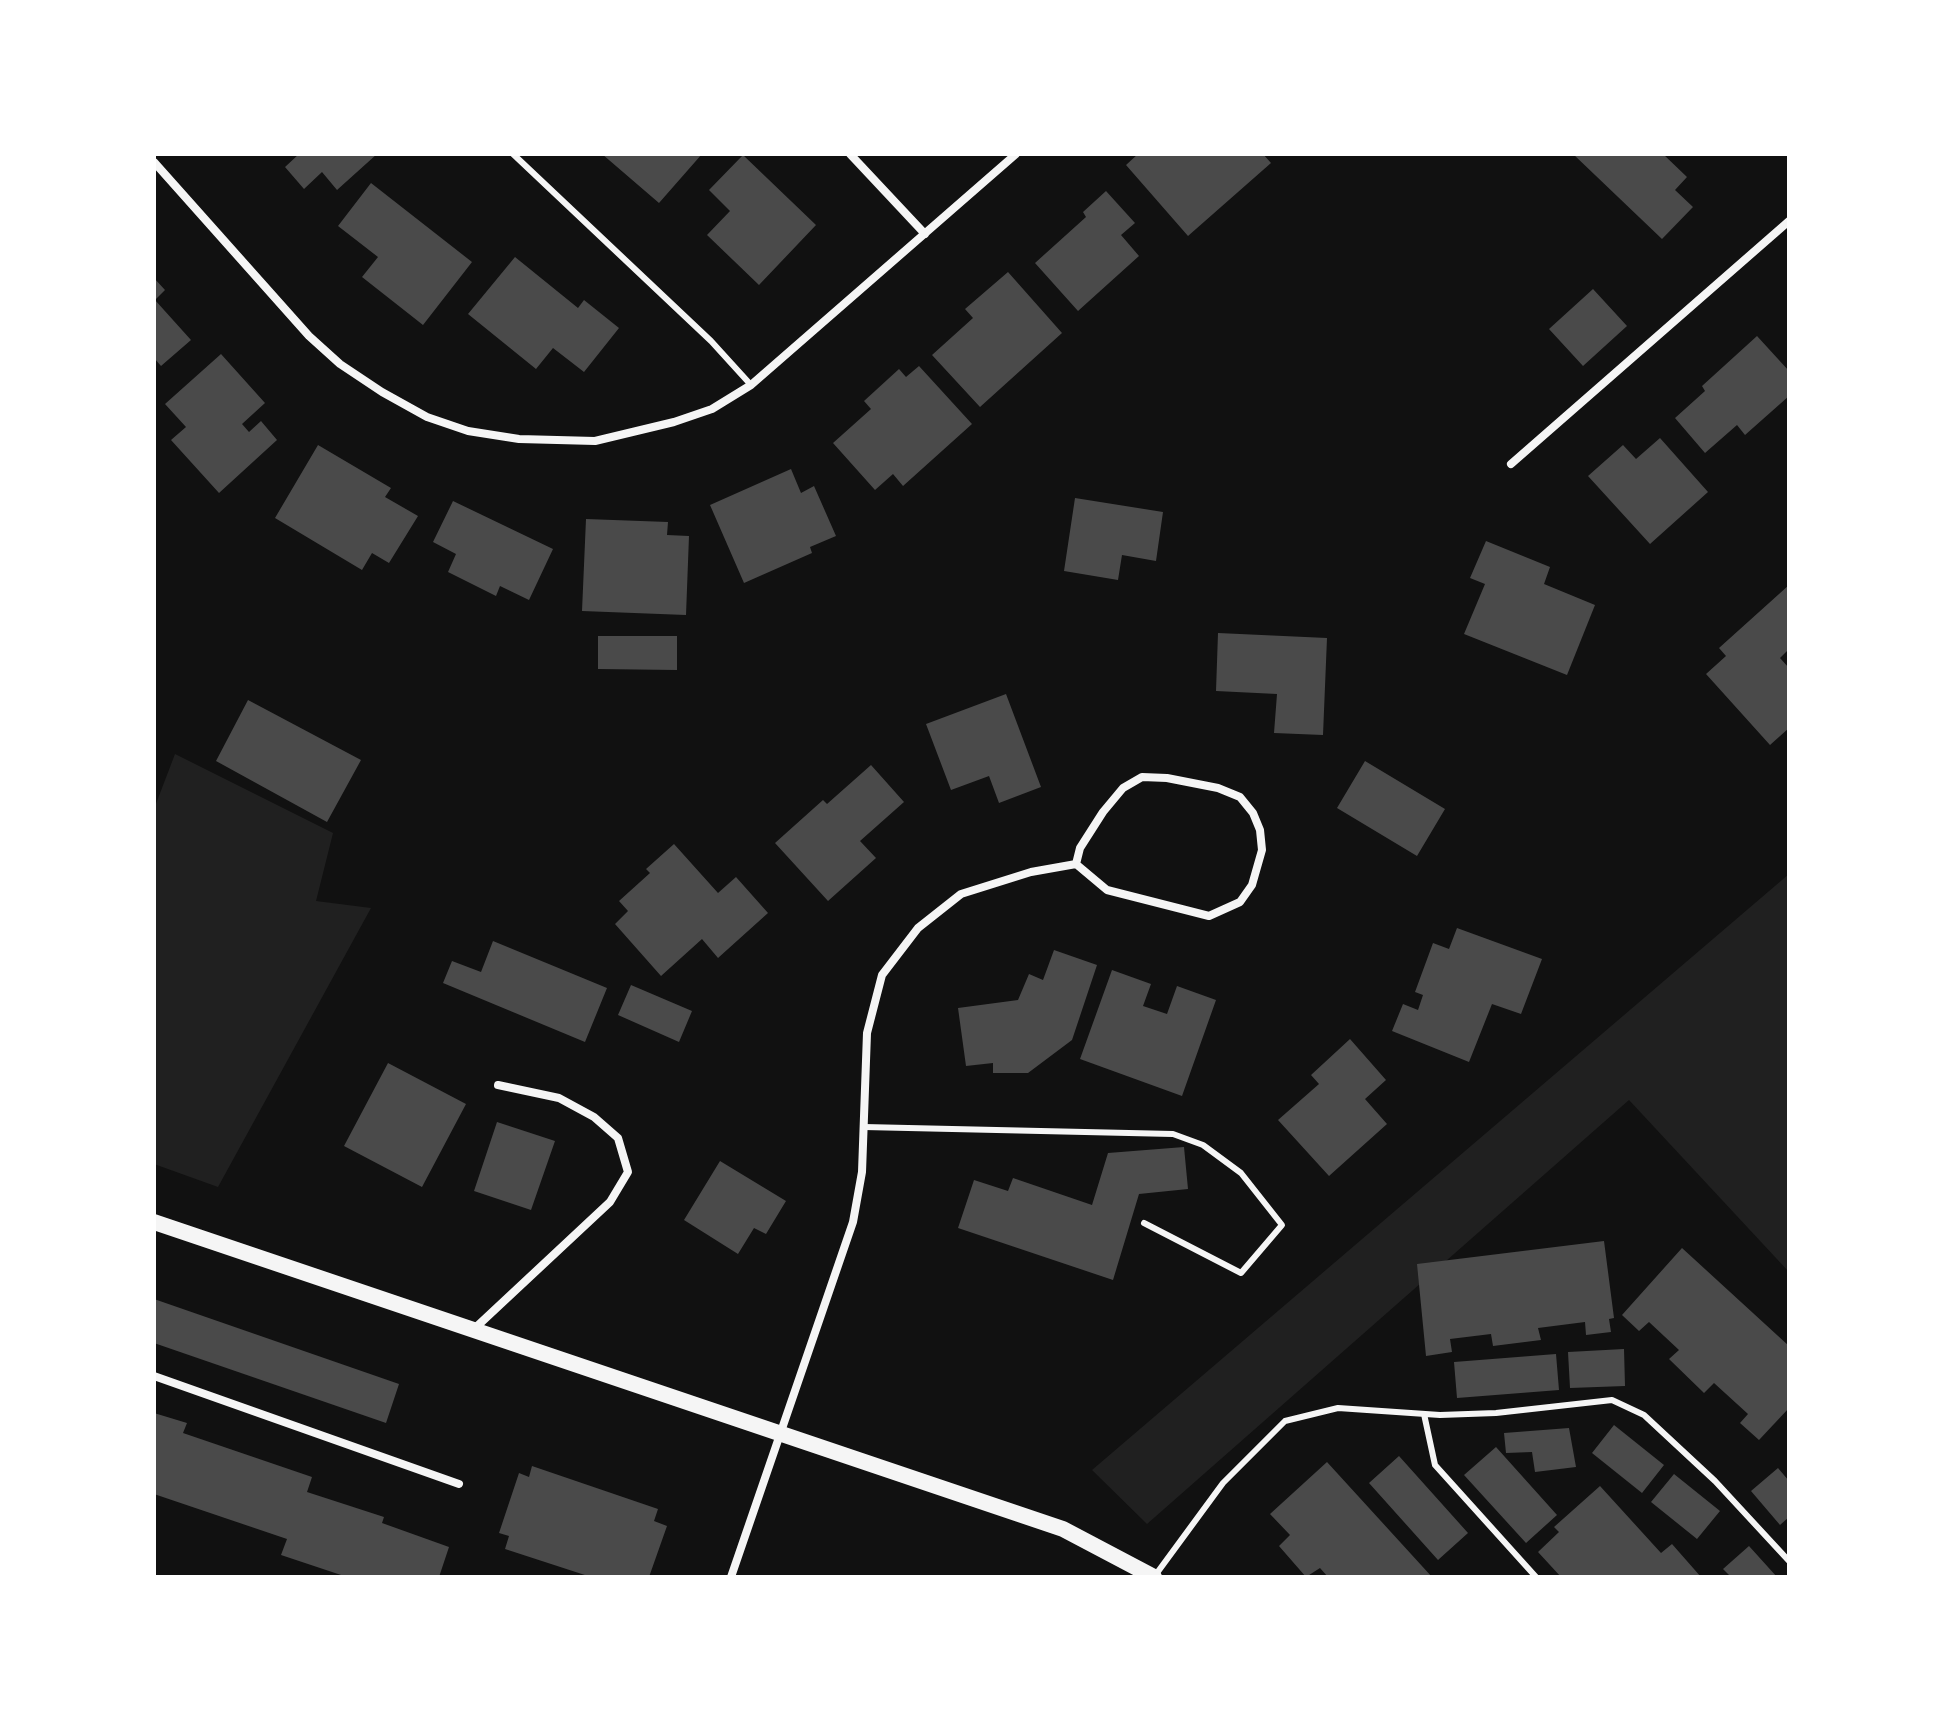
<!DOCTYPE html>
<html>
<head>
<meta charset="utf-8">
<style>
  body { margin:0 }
  #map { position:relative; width:1943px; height:1731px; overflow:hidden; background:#111; font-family:Overpass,sans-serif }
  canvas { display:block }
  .frame { position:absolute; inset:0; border:156px solid #fff; pointer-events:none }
</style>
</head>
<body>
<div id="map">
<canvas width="1943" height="1731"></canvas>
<div class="frame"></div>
</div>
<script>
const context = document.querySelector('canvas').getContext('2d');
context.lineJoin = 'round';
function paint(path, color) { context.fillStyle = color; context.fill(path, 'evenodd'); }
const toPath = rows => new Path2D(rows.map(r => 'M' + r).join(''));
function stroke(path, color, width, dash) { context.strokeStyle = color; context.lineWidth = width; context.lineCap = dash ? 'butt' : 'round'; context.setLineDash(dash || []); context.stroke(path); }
paint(toPath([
  [175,754,333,833,316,901,371,908,218,1187,154,1164,154,809],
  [1789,874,1789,1272,1629,1100,1147,1524,1092,1470]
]), '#202020');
paint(toPath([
  [299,154,377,154,337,190,322,172,304,189,285,167],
  [602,154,702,154,659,203],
  [1138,154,1263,154,1271,163,1188,236,1126,165],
  [1573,154,1663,154,1687,177,1675,190,1693,207,1662,239],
  [743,155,816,225,759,285,707,235,730,211,709,190],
  [371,183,472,262,423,325,362,277,378,257,338,226],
  [1106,191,1135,223,1121,235,1139,256,1078,311,1035,263,1086,217,1083,212],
  [515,257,578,308,584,300,619,328,584,372,553,348,536,369,468,314],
  [1008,272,1062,333,980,407,932,355,973,318,965,309],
  [154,278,165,290,155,300,191,340,161,366,154,358],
  [1593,289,1627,326,1583,366,1549,329],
  [1757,336,1789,371,1789,396,1745,435,1737,425,1705,453,1675,418,1705,391,1702,386],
  [221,354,265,403,242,424,249,432,261,421,277,440,219,493,171,440,186,427,165,404],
  [919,366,972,424,903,486,893,474,875,490,833,443,871,409,864,401,899,369,906,377],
  [1660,438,1708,492,1650,544,1588,476,1623,445,1636,459],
  [318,445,391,488,385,497,418,516,389,563,372,553,362,570,275,518],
  [791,469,801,493,814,486,836,536,810,547,812,553,744,583,710,505],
  [1075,498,1163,512,1156,561,1122,555,1118,580,1064,571],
  [453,501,553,549,529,600,500,586,496,596,448,572,456,554,433,542],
  [586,519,668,522,667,535,689,536,686,615,582,611],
  [1486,541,1550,567,1544,584,1595,605,1567,675,1464,634,1485,584,1470,578],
  [1789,585,1789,649,1780,658,1789,668,1789,728,1770,745,1706,674,1726,656,1719,648],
  [1218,633,1327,638,1323,735,1274,733,1277,694,1216,691],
  [598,636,677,636,677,670,598,669],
  [1006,694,1041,787,999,803,989,776,951,790,926,724],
  [248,700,361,760,327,822,216,761],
  [1365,761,1445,809,1417,856,1337,808],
  [871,765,904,802,860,841,876,858,828,901,775,843,823,800,827,804],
  [674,844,718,893,736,877,768,913,718,958,702,939,661,976,615,924,628,911,619,901,650,873,646,869],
  [1457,928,1542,959,1521,1014,1492,1004,1469,1062,1392,1031,1403,1004,1418,1010,1423,995,1415,992,1433,943,1449,949],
  [493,941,607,988,585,1042,443,983,452,961,481,972],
  [1054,950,1097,965,1072,1040,1028,1073,993,1073,993,1063,966,1066,958,1008,1018,1000,1029,974,1043,980],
  [1112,970,1151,984,1143,1006,1167,1014,1177,986,1216,1000,1182,1096,1080,1059],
  [631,985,692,1011,679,1042,618,1015],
  [1350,1039,1386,1080,1365,1099,1387,1124,1329,1176,1278,1120,1319,1084,1311,1075],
  [388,1063,466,1104,422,1187,344,1146],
  [497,1122,555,1141,531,1210,474,1191],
  [1184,1147,1188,1189,1139,1194,1113,1280,958,1228,974,1180,1008,1191,1013,1178,1092,1205,1108,1153],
  [720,1161,786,1201,766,1234,754,1228,738,1254,684,1220],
  [1604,1241,1614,1318,1609,1319,1611,1332,1586,1335,1585,1322,1538,1328,1541,1340,1493,1346,1491,1334,1450,1339,1452,1352,1426,1356,1417,1264],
  [1682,1248,1789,1346,1789,1408,1759,1440,1740,1423,1748,1414,1714,1383,1704,1393,1669,1359,1679,1350,1649,1322,1639,1331,1622,1315],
  [154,1299,399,1384,386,1423,154,1343],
  [1624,1349,1625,1386,1570,1388,1568,1352],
  [1556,1354,1559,1390,1457,1398,1454,1362],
  [154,1413,187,1423,183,1433,312,1477,307,1492,384,1517,382,1523,449,1547,439,1577,347,1577,281,1555,287,1539,154,1494],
  [1614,1425,1664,1465,1642,1493,1592,1453],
  [1569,1428,1576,1467,1535,1472,1532,1452,1506,1453,1504,1433],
  [1496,1447,1557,1515,1526,1543,1464,1475],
  [1399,1456,1468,1533,1438,1560,1369,1483],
  [1327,1462,1432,1577,1328,1577,1320,1568,1306,1577,1279,1546,1290,1535,1270,1514],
  [532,1466,658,1509,654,1521,667,1526,649,1577,591,1577,505,1549,509,1536,499,1533,519,1473,529,1477],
  [1778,1468,1789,1481,1789,1517,1780,1525,1751,1491],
  [1674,1474,1720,1511,1697,1539,1651,1502],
  [1600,1486,1661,1553,1672,1544,1701,1577,1561,1577,1538,1552,1559,1532,1554,1527],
  [1749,1546,1777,1577,1731,1577,1723,1569]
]), '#4a4a4a');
stroke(toPath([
  [513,154,711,341,751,385],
  [864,1127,1173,1134,1203,1145,1241,1173,1282,1225,1241,1273,1144,1223],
  [1424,1414,1435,1465,1536,1577],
  [1154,1577,1223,1483,1285,1421,1338,1408,1440,1415,1496,1413,1612,1400,1644,1415,1715,1481,1789,1561]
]), '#f5f5f5', 6);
stroke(toPath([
  [850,154,925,234],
  [154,162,309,336,340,364,382,392,427,417,468,431,519,439,595,441,674,422,712,409,751,385,1016,154],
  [1511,464,1789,221],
  [473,1330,610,1202,628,1172,618,1138,594,1117,559,1098,498,1085],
  [154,1376,459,1484],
  [731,1577,853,1222,862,1172,867,1033,882,975,918,928,961,894,1031,872,1076,864,1107,890,1209,916,1240,902,1252,885,1262,850,1260,830,1253,813,1240,797,1218,788,1167,778,1142,777,1123,788,1103,812,1080,848,1076,864]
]), '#f5f5f5', 8);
stroke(toPath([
  [154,1222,1063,1529,1154,1577]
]), '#f5f5f5', 16);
</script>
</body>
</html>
